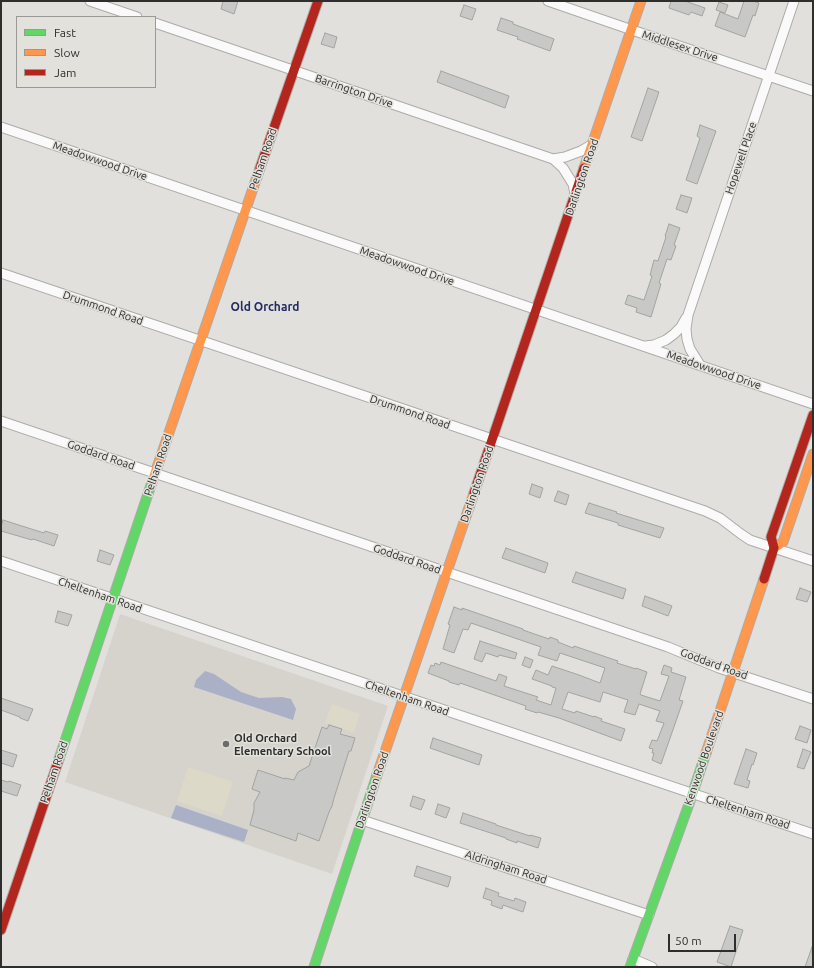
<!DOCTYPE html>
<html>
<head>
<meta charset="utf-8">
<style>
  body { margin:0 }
  #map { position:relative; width:814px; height:968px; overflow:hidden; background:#e1e0dd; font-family:Ubuntu,sans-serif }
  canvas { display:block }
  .frame { position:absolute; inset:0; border:2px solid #2e2e2c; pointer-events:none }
  .legend { position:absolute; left:16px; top:16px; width:140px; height:72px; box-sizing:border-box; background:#e2e1dc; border:1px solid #9a9996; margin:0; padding:5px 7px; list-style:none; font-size:12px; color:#2e2e2c }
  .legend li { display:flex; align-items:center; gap:8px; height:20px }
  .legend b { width:20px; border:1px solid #9a9996 }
  .scale { position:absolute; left:668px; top:934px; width:68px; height:18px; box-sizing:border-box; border:2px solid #2e2e2c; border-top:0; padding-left:5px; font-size:12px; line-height:14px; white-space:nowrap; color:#2e2e2c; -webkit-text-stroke:3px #e2e1dc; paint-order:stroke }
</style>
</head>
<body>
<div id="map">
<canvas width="814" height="968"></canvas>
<div class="frame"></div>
<ul class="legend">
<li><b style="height:5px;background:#63d668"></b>Fast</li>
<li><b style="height:5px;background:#ff974d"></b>Slow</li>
<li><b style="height:5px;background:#b3261e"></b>Jam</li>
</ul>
<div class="scale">50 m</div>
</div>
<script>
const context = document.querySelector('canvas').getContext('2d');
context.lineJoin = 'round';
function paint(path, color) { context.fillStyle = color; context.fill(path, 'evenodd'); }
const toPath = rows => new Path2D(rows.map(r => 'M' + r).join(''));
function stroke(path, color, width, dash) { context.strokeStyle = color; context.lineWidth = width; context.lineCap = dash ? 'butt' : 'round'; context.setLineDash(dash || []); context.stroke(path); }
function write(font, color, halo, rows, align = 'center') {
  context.font = font + ' Ubuntu,sans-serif'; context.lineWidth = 3; context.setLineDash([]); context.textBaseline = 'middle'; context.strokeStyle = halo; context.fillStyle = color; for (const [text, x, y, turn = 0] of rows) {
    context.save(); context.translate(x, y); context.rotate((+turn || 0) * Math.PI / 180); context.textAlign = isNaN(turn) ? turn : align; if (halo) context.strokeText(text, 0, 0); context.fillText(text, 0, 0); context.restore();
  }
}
paint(toPath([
  [120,614,388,706,332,874,65,782]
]), '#d5d3cc');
paint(toPath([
  [332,704,360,714,354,733,325,723],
  [188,767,233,782,222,816,177,801]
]), '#dcd9c9');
paint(toPath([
  [205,671,214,674,241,692,259,698,282,697,291,699,296,709,293,720,194,687,196,680],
  [176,805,248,830,244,842,171,818]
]), '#aab0c5');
const building = toPath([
  [223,1,238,1,234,14,221,9,223,1],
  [671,1,685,1,705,8,702,16,691,12,689,15,669,8,671,1],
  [744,1,753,1,759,3,755,16,753,15,745,37,715,26,720,12,738,19,744,1],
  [719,2,728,5,725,13,716,10,719,2],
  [464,5,476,9,472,20,460,16,464,5],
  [501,18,513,22,513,24,554,39,550,51,517,39,518,37,497,30,501,18],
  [325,33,337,37,334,48,321,44,325,33],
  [441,71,509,96,505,108,437,82,441,71],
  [648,88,659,92,642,141,631,137,648,88],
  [700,125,716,131,697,184,686,180,700,138,697,136,700,125],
  [681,195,692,198,687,213,676,209,681,195],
  [669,224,680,228,674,245,676,246,671,260,667,259,659,283,661,284,651,317,636,312,637,308,625,304,628,295,644,300,652,276,650,275,654,260,658,261,666,237,665,236,669,224],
  [532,484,543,488,540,498,529,494,532,484],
  [558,491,569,495,566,505,554,501,558,491],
  [589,503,617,512,616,513,664,528,660,538,618,525,618,523,585,513,589,503],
  [3,520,44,533,45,531,58,535,54,546,33,539,32,540,1,531,1,527,3,520],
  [506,548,548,563,545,573,502,558,506,548],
  [100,550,114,555,110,565,97,561,100,550],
  [576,572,626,589,623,599,572,582,576,572],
  [800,588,811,592,807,602,796,599,800,588],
  [645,596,672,606,668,616,642,606,645,596],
  [454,607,462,610,462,608,523,629,523,630,549,639,550,637,558,640,558,642,573,648,574,646,618,661,617,663,636,669,636,668,647,672,640,694,641,695,660,701,669,676,661,674,664,665,672,668,671,672,686,677,679,700,683,701,661,764,652,760,654,753,652,753,653,749,649,748,652,740,657,741,664,723,656,721,660,711,639,704,635,715,624,712,628,700,603,692,600,702,568,692,562,709,575,713,576,711,594,717,594,716,602,719,601,721,625,729,621,741,559,718,538,712,537,713,525,709,526,706,460,683,459,685,449,682,449,681,428,673,431,665,434,666,435,663,440,665,441,662,496,681,499,674,507,677,504,686,538,697,536,700,551,705,556,688,552,687,552,686,532,679,536,670,548,675,552,666,579,675,600,683,605,668,560,653,557,661,538,655,541,647,471,623,468,630,463,629,454,653,443,649,450,625,448,624,454,607],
  [58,611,72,615,68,626,55,622,58,611],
  [480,641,517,653,515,659,499,655,498,657,486,653,482,662,474,659,480,641],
  [525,657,533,660,530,668,522,665,525,657],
  [1,698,33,709,28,721,20,718,20,717,1,710,1,698],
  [329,725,342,729,340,734,355,738,351,751,349,751,334,798,332,806,329,812,319,841,298,833,296,841,250,825,254,810,254,803,260,792,252,789,258,770,285,779,285,778,294,780,298,772,309,766,322,727,327,729,329,725],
  [800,726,811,730,807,743,795,739,800,726],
  [433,738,482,755,479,765,430,748,433,738],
  [746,749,757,753,753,765,752,764,747,780,750,781,748,788,734,784,746,749],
  [803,749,811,752,804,769,797,767,803,749],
  [1,750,17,755,13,767,1,763,1,750],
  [1,780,8,782,9,781,21,785,17,796,1,791,1,780],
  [413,796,425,800,421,810,410,806,413,796],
  [438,804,450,808,446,818,435,814,438,804],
  [463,813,496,824,496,825,530,836,530,835,541,838,538,848,517,841,517,843,506,839,506,838,460,823,463,813],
  [417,866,451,877,448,887,414,876,417,866],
  [486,888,499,893,498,896,514,901,515,898,526,902,523,912,503,905,502,909,491,905,492,901,483,898,486,888],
  [730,926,743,930,731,967,717,962,730,926],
  [812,947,813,967,805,967,812,947]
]);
paint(building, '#c8c8c6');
stroke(building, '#a3a3a0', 1);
const street = toPath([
  [90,1,137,17],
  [548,1,632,30,813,91],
  [155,23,553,159,565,157,581,151,593,144],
  [1,127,813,404],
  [553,159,563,168,573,184,575,194],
  [1,273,705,511,720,518,741,534,750,540,813,561],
  [645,346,654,345,666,340,674,334,681,327,686,318],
  [700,365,690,349,687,339,686,329,688,315,794,1],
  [1,421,668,647,719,668,813,699],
  [1,561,813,834],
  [362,820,649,915],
  [633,959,652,967]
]);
const fast = toPath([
  [59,759,152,482],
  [314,967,377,775],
  [630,967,689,804,706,753]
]);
const slow = toPath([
  [584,168,641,1],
  [152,482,260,168],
  [774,548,783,542,813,454],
  [706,753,764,579],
  [377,775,474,493]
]);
const jam = toPath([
  [260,168,318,1],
  [474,493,584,168],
  [764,579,774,548,771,537,813,415],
  [1,930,59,759]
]);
stroke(street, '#acaba9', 11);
stroke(fast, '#acaba9', 11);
stroke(slow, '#acaba9', 11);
stroke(jam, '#acaba9', 11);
stroke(street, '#fafafa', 9);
stroke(fast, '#63d668', 9);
stroke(slow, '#ff974d', 9);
stroke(jam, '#b3261e', 9);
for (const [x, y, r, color] of [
  [226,744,4,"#6d6c6a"]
]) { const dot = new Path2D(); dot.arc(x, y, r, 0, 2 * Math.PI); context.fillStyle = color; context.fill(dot); stroke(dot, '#e2e1dc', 1.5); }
write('11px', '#2e2e2c', '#e2e1dc', [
  ["Middlesex Drive",680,46,18],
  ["Barrington Drive",354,91,19],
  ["Hopewell Place",741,158,-71],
  ["Pelham Road",263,159,-71],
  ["Meadowwood Drive",100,161,19],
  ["Darlington Road",582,177,-71],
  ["Meadowwood Drive",407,266,19],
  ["Drummond Road",103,308,19],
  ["Meadowwood Drive",714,370,19],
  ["Drummond Road",410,412,19],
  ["Goddard Road",101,455,19],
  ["Pelham Road",158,465,-71],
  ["Darlington Road",477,484,-71],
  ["Goddard Road",407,559,19],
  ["Cheltenham Road",100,595,19],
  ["Goddard Road",714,664,20],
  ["Cheltenham Road",407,698,19],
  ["Kenwood Boulevard",704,758,-71],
  ["Pelham Road",54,772,-71],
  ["Darlington Road",372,790,-71],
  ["Cheltenham Road",748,812,18],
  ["Aldringham Road",506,867,18]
]);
write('bold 11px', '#2e2e2c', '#e2e1dc', [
  ["Old Orchard",234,738],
  ["Elementary School",234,751]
], 'left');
write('bold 12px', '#252c65', '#e2e1dc', [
  ["Old Orchard",265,307]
]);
</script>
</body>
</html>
